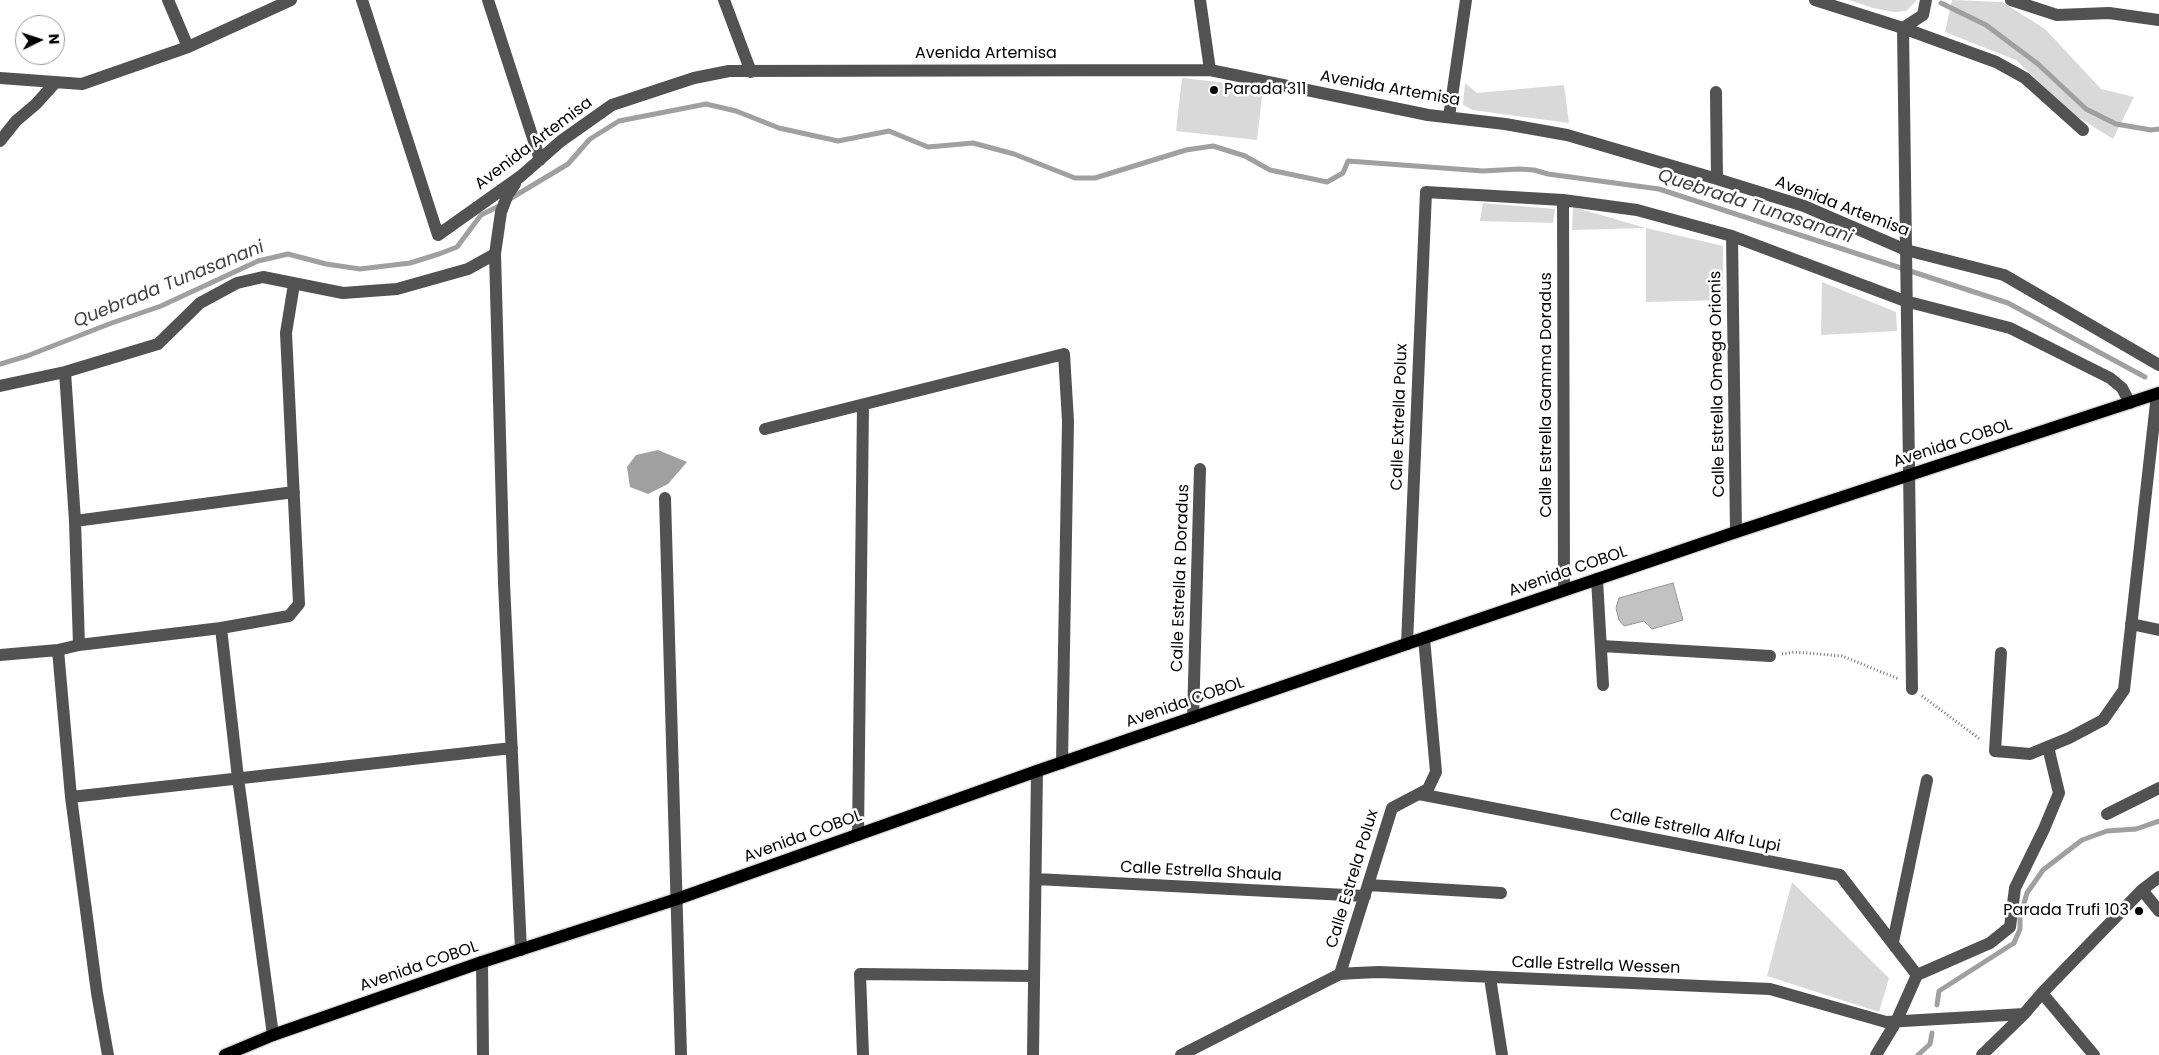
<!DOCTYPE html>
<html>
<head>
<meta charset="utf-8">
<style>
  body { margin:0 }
  #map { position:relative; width:2159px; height:1055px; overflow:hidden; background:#fff; font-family:Poppins,sans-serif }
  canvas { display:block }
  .north { position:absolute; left:15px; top:15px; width:50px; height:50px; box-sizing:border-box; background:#fff; border:1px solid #999; border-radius:50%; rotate:86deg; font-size:14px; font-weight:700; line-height:20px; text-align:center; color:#000 }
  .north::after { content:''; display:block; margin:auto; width:18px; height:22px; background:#000; clip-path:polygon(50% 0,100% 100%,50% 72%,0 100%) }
</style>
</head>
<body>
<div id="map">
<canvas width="2159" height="1055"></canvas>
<div class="north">N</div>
</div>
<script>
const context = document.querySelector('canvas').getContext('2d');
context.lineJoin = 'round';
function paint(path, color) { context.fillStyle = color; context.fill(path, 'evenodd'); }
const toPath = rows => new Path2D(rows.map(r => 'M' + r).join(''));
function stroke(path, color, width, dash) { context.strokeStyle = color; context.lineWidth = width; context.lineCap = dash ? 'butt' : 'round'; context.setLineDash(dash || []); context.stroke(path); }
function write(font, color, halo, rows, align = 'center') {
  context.font = font + ' Poppins,sans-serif'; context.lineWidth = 5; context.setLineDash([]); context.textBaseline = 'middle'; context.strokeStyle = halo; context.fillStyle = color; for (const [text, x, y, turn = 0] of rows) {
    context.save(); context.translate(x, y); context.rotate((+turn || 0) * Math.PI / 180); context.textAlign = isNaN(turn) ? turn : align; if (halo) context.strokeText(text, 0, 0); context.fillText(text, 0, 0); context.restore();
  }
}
paint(toPath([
  [1849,0,1917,0,1906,11,1894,12,1873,8],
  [1952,0,2002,2,2045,29,2101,89,2134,97,2113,139,2070,112,2016,60,1945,32],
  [1182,78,1263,87,1257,140,1176,131],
  [1465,83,1477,93,1564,85,1569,123,1473,110,1463,105],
  [1483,203,1555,209,1553,223,1480,221],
  [1573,207,1646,228,1723,246,1723,300,1646,302,1646,228,1572,230],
  [1822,282,1896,312,1897,331,1821,335],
  [1792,882,1889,978,1879,1012,1767,976]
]), '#d9d9d9');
paint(toPath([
  [658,450,687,462,668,484,648,494,630,487,627,467,636,455]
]), '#a0a0a0');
stroke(toPath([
  [1941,3,1986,25,2038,64,2086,109,2116,124,2151,130,2159,129],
  [508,200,568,164,590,139,619,121,706,104,736,111,779,128,838,141,889,131,928,147,973,143,1014,154,1075,178,1095,178,1186,150,1213,146,1245,156,1270,170,1327,182,1343,173,1348,161,1483,171,1519,169,1534,170,1548,174,1659,189,2008,303,2145,377],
  [0,364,27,356,109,324,161,306,258,261,288,254,326,264,360,269,410,263,439,254,457,247,481,215,501,205],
  [1937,1005,1939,991,2014,943,2020,929,2020,917,2027,893,2043,870,2082,840,2107,831,2136,829,2159,821],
  [1918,1055,1930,1044,1932,1033]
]), '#a0a0a0', 5);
const building = toPath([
  [1673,583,1683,620,1652,629,1644,621,1624,626,1619,620,1616,608,1619,598,1673,583]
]);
paint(building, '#c2c2c2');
stroke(building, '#969696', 1);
const major = toPath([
  [225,1055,273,1035,482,962,677,899,1037,771,1424,638,1736,532,2159,393]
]);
stroke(major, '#dbdbdb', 15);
stroke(toPath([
  [1782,654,1794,652,1842,656,1899,679],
  [1922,696,1981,740]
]), '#747474', 3, [1, 2.5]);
stroke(toPath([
  [168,0,188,47],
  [362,0,438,235,521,176,561,141,612,105,694,78,729,71,1210,70,1428,115,1505,124,1567,135,1717,179,1804,206,1906,250,2004,275,2159,365],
  [488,0,540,160],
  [724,0,751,72],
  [1200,0,1210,70],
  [1815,0,1903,28,1996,62,2025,78,2083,130],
  [2011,0,2057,15,2109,13,2159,20],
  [1903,28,1912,689],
  [1903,28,1923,15,1926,0],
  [0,78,82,84,188,47,291,0],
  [1716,92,1717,179],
  [1449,117,1466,0],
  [0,141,16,121,36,104,55,83],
  [515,184,508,194,501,212,495,254,504,583,521,950],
  [1563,200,1564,590],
  [1732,236,1736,532],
  [65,372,75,521,79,645],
  [0,386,65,372,158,344,200,303,237,283,263,277,343,293,397,289,468,269,495,254],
  [765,429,1064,354,1068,421,1062,763],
  [665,498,681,1055],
  [75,521,294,492],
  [1597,579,1603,685],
  [2131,624,2159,630],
  [221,628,238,778,273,1035],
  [1407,644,1426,192,1563,200,1637,210,1732,236,1905,301,2010,328,2110,378,2122,388,2130,403],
  [1602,646,1770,656],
  [58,650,71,797,97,993,108,1055],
  [2001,653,1995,751,2030,754,2069,738,2103,720,2124,690,2157,394,2159,395],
  [0,655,58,650,79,645,221,628,289,616,299,604,286,333,294,284],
  [1193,718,1200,469],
  [1419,794,1840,875,1917,975],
  [71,797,512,748],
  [2107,814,2159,788],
  [858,835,863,405],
  [1036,879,1365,896],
  [1368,885,1501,893],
  [2142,890,2159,911],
  [1893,942,1927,780],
  [482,962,483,1055],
  [1340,974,1392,808,1428,789,1436,772,1424,638],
  [1490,978,1502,1055],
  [2042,993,2094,1055],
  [863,1055,860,974,1034,976],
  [1033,1055,1037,771],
  [1181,1055,1340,974,1356,973,1379,972,1770,989,1886,1022,2024,1014],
  [1876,1055,1896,1022,1917,975,1990,943,2010,927,2015,888,2044,829,2059,793,2048,747],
  [1982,1055,2024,1014,2042,993,2142,890,2159,877]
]), '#525252', 12);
stroke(major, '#000', 12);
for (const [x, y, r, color] of [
  [1214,90,5,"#000"],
  [2139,911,5,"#000"]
]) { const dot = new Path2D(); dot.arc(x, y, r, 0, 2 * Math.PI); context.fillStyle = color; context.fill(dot); stroke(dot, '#fff', 2); }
write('16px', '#000', '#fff', [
  ["Avenida Artemisa",986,54],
  ["Avenida Artemisa",1390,89,10],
  ["Avenida Artemisa",534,144,-37],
  ["Avenida Artemisa",1842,207,21],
  ["Calle Estrella Omega Orionis",1718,384,-91],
  ["Calle Estrella Gamma Doradus",1547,395,-90],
  ["Calle Extrella Polux",1400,417,-88],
  ["Avenida COBOL",1953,444,-18],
  ["Avenida COBOL",1568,572,-19],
  ["Calle Estrella R Doradus",1181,578,-88],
  ["Avenida COBOL",1185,703,-19],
  ["Calle Estrella Alfa Lupi",1695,831,11],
  ["Avenida COBOL",803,837,-20],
  ["Calle Estrella Shaula",1201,872,3],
  ["Calle Estrela Polux",1353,879,-73],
  ["Calle Estrella Wessen",1596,966,2],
  ["Avenida COBOL",419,967,-19]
]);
write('16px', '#000', '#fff', [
  ["Parada 311",1224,90],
  ["Parada Trufi 103",2129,911,"right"]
], 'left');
write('italic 18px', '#414141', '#fff', [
  ["Quebrada Tunasanani",1755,207,18],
  ["Quebrada Tunasanani",169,285,-22]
]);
</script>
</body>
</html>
